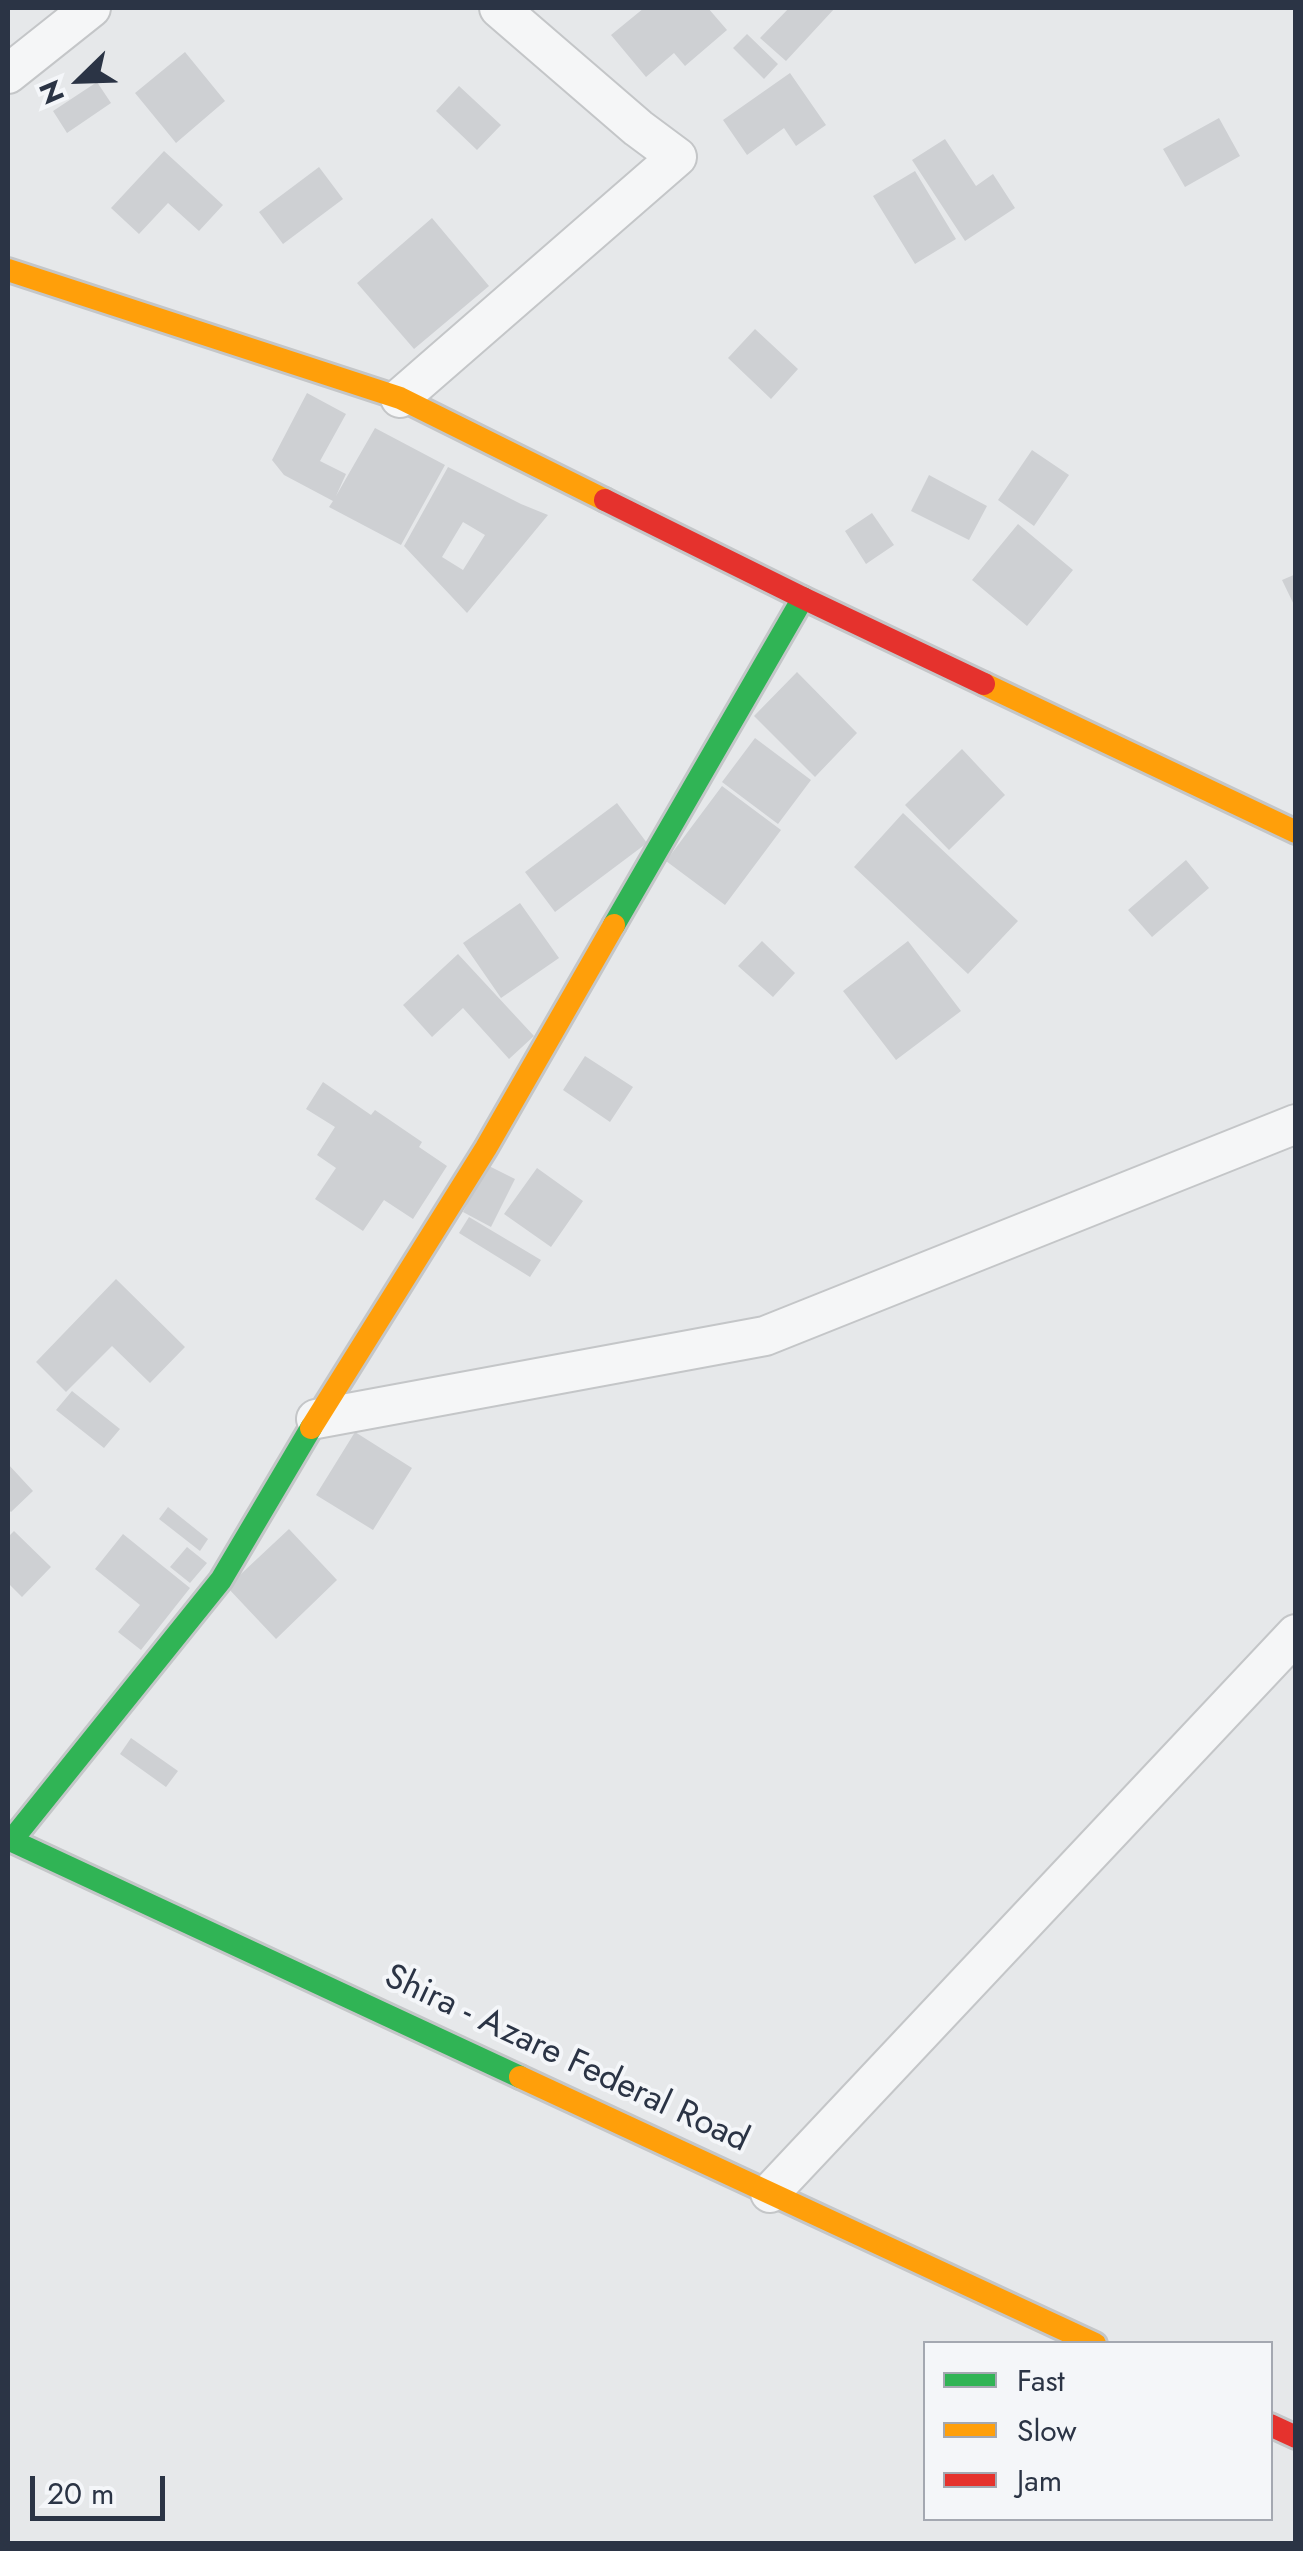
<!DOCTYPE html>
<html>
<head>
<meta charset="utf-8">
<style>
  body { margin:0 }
  #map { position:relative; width:1303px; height:2551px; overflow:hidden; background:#e6e8ea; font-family:Jost,sans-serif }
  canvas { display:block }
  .frame { position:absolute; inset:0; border:10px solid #2b3445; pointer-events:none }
  .legend { position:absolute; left:923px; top:2341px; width:350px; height:180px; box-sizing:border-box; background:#f4f6f9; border:2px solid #a4a8b1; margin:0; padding:12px 18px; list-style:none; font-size:30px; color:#2b3445 }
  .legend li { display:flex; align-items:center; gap:20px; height:50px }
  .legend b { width:50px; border:2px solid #a4a8b1 }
  .north { position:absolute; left:30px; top:30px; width:100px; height:100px; -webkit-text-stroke:8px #f4f6f9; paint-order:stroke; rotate:247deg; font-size:28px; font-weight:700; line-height:40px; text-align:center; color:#2b3445 }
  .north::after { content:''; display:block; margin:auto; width:35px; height:45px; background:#2b3445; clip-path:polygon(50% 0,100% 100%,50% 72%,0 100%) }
  .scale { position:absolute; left:30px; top:2476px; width:135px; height:45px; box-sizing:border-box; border:5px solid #2b3445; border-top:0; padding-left:12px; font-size:30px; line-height:35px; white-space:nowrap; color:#2b3445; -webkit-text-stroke:8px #f4f6f9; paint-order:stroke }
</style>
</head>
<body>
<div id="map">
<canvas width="1303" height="2551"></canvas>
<div class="frame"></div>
<ul class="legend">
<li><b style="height:12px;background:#30b455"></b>Fast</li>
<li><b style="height:12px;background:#ff9f0a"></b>Slow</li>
<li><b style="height:12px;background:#e5322d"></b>Jam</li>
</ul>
<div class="north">N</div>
<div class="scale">20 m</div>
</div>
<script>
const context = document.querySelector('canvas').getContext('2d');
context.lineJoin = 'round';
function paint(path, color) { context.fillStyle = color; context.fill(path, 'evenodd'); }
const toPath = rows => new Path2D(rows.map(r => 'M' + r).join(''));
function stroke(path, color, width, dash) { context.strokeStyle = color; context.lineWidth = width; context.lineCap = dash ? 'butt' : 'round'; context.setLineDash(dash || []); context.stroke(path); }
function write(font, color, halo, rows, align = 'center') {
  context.font = font + ' Jost,sans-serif'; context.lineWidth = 8; context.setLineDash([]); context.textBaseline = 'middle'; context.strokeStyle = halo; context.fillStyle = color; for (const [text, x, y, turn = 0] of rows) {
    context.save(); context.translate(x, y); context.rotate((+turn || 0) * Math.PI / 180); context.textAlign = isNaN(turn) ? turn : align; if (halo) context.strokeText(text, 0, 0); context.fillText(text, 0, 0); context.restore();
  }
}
paint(toPath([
  [644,8,708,8,727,30,685,66,674,53,646,77,611,35],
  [789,8,835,8,786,61,760,38],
  [747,34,778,64,764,79,733,48],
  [185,52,225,101,176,143,135,93],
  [790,73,826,125,796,146,784,128,747,155,723,120],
  [97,82,111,103,67,133,53,111],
  [459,86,501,125,477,150,436,111],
  [1219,118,1240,156,1185,187,1163,149],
  [945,139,976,186,993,174,1015,208,965,241,912,160],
  [164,151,223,205,199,231,168,203,139,234,111,208],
  [319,167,343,199,283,244,259,212],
  [915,171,956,239,915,264,873,196],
  [432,218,489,286,414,349,357,283],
  [755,329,798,369,771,399,728,358],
  [307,393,346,414,320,461,346,474,336,496,375,428,445,465,401,545,329,507,333,501,284,475,272,460],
  [1032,450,1069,475,1034,526,998,500],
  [448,467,521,504,548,515,467,613,404,546],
  [463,522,485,535,463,570,442,557],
  [929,475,987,506,969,540,911,511],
  [872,513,894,545,866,564,845,531],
  [1018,524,1073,570,1027,626,972,580],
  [1296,574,1296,609,1282,580],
  [797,672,857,733,815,777,754,716],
  [755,738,811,780,778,824,722,782],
  [962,749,1005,795,949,850,905,805],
  [722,786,781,830,725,905,666,861],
  [617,803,647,843,555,912,525,872],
  [903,813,1018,921,968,974,854,867],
  [1186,860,1209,888,1152,937,1128,910],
  [520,903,559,958,501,998,463,943],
  [762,941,795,973,773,997,738,966],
  [908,941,961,1011,896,1060,843,991],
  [458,954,534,1036,509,1059,463,1008,432,1037,403,1005],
  [585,1056,633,1087,610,1122,563,1090],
  [323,1082,371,1115,375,1110,422,1142,419,1147,447,1166,413,1219,384,1200,363,1231,315,1199,336,1168,317,1155,335,1127,306,1109],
  [487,1165,515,1179,491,1227,463,1212],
  [537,1168,583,1201,551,1247,504,1214],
  [469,1217,541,1260,530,1277,459,1233],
  [116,1279,185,1347,150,1383,112,1346,66,1392,36,1362],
  [72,1391,120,1429,104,1448,56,1410],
  [355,1432,412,1468,373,1530,316,1495],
  [8,1464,33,1491,11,1512,8,1509],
  [168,1507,208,1539,200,1551,159,1519],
  [289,1529,337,1580,276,1639,227,1587],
  [14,1531,51,1567,22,1597,8,1583,8,1537],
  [123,1534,190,1588,141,1650,118,1632,140,1605,95,1569],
  [187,1547,207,1563,190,1583,170,1567],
  [131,1738,178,1771,166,1787,120,1754]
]), '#ced0d3');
const street = toPath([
  [8,74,91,8],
  [400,398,677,157,638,128,499,8],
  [316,1419,765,1336,1296,1124],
  [770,2193,1296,1634]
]);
const fast = toPath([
  [614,925,803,598],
  [8,1839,520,2077],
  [11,1841,221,1580,311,1428]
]);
const slow = toPath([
  [8,270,400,398,605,500],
  [984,684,1296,832],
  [311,1428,486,1148,614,925],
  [520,2077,1095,2344]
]);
const jam = toPath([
  [605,500,803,598,984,684],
  [1270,2425,1296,2437]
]);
stroke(street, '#c4c6c8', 42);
stroke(fast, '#c4c6c8', 28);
stroke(slow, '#c4c6c8', 28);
stroke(jam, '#c4c6c8', 28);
stroke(street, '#f5f6f7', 38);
stroke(fast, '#30b455', 22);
stroke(slow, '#ff9f0a', 22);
stroke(jam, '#e5322d', 22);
write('35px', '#2b3445', '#f4f6f9', [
  ["Shira - Azare Federal Road",566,2060,25]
]);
</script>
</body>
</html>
